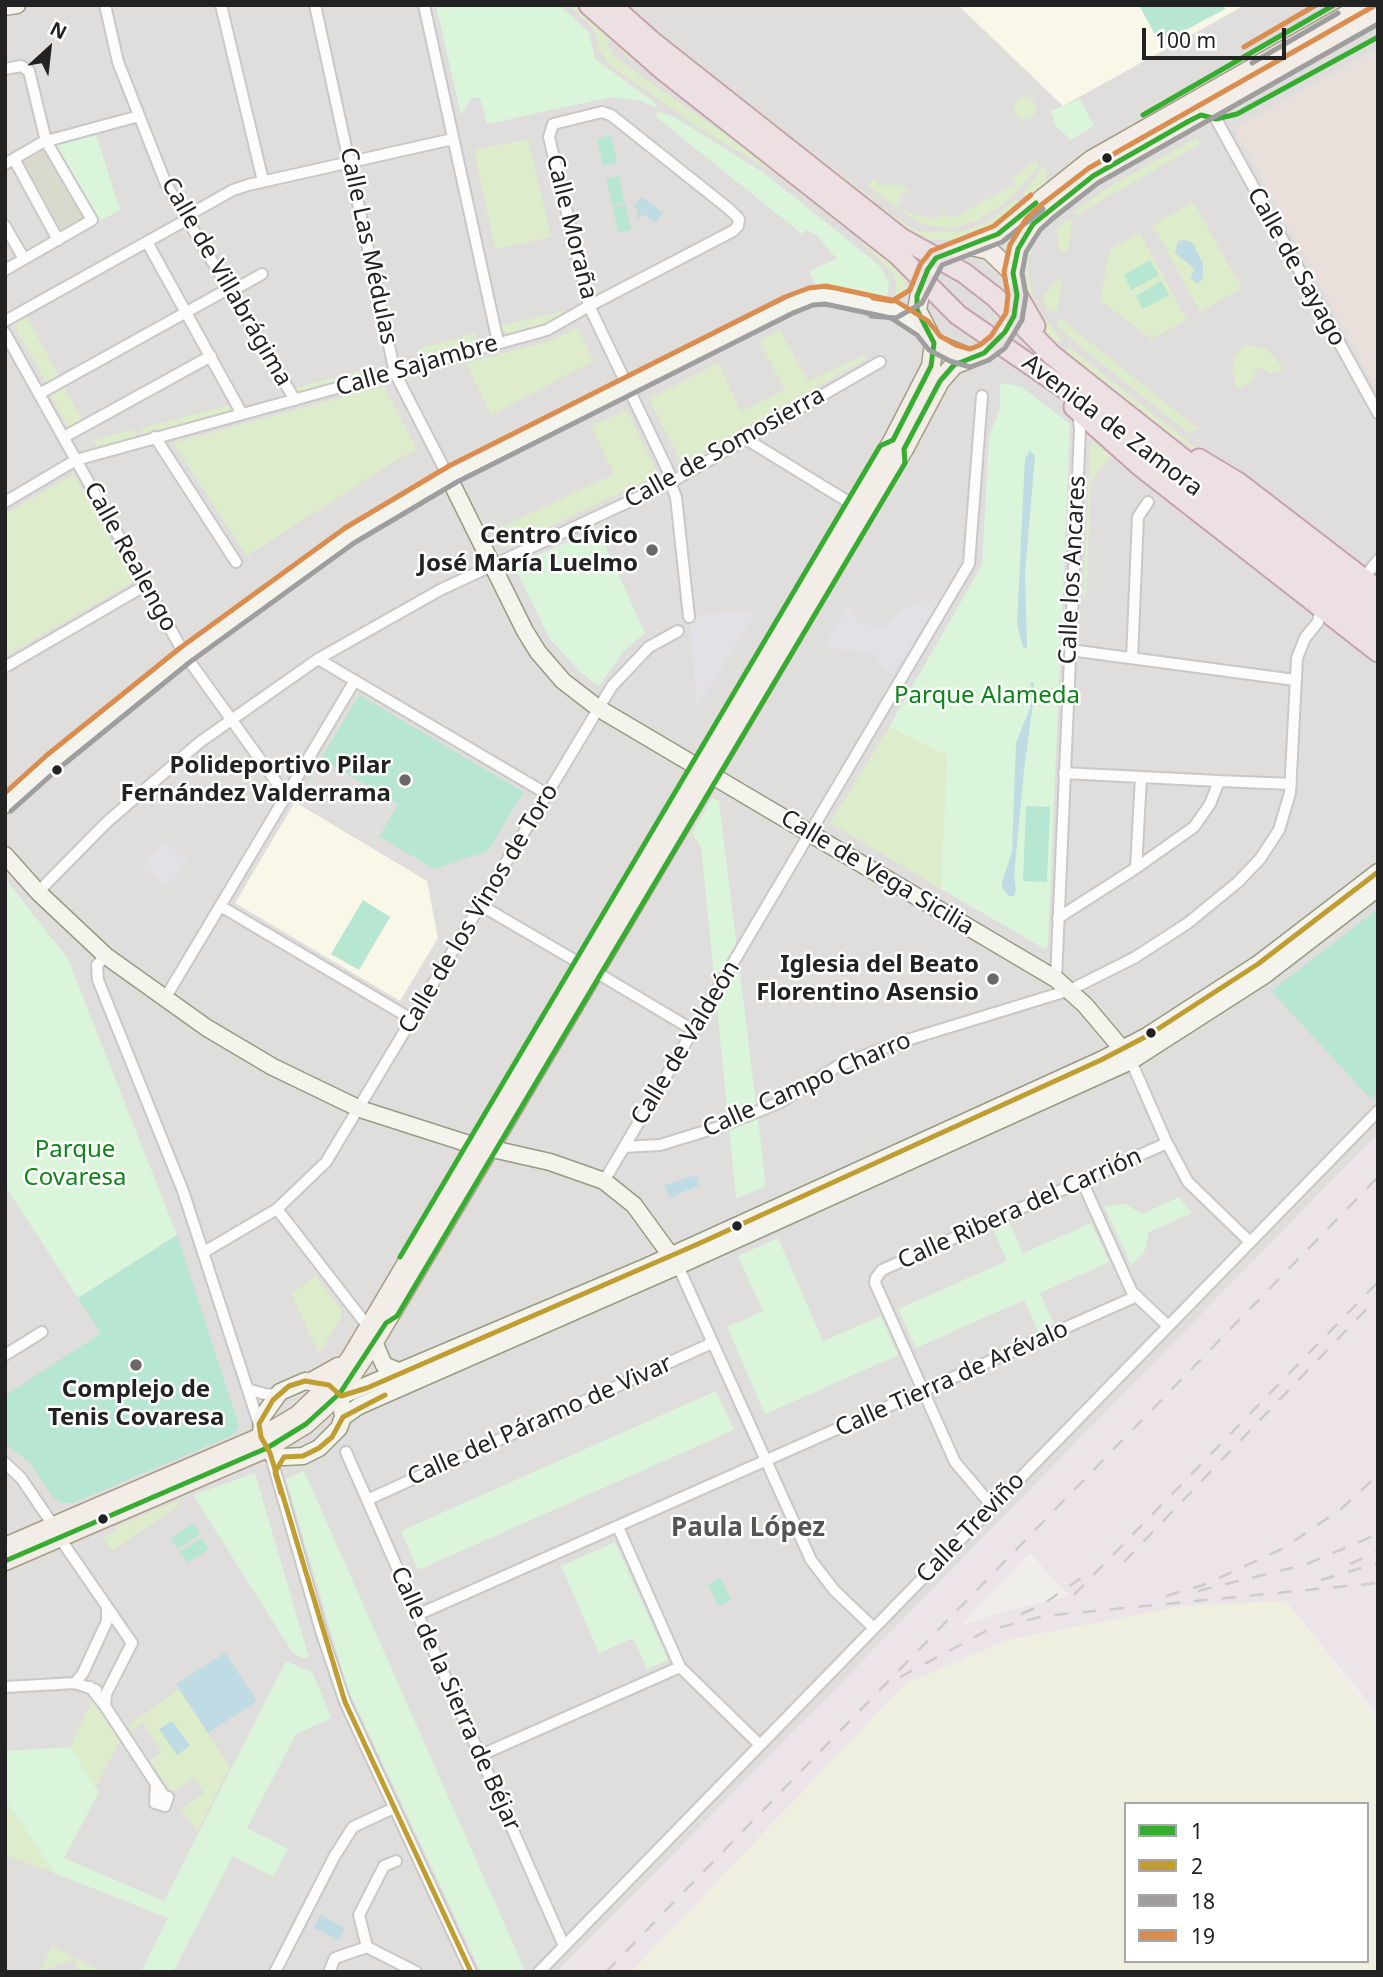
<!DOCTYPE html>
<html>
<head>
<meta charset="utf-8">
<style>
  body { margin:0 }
  #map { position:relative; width:1383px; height:1977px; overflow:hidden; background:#f0eeeb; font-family:"Noto Sans",sans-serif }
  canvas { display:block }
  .frame { position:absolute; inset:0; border:7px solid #222; pointer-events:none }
  .legend { position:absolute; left:1124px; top:1802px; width:245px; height:161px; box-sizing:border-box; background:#fff; border:2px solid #a7a7a7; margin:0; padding:9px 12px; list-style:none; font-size:21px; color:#222 }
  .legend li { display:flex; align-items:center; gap:14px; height:35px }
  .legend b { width:35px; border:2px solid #a7a7a7 }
  .north { position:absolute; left:14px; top:14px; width:70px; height:70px; -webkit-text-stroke:5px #fff; paint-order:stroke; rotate:27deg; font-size:19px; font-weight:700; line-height:28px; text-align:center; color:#222 }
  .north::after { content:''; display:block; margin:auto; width:24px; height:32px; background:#222; clip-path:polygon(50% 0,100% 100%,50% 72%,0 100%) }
  .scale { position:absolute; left:1142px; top:28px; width:144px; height:32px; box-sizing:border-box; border:4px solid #222; border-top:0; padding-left:9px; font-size:21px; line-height:24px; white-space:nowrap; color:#222; -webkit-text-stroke:5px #fff; paint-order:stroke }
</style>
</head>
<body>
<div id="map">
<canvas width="1383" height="1977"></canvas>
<div class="frame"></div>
<ul class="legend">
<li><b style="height:9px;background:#36ad30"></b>1</li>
<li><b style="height:9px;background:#c09d31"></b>2</li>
<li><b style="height:9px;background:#9f9d9e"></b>18</li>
<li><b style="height:9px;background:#db8d4f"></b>19</li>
</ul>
<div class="north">N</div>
<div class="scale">100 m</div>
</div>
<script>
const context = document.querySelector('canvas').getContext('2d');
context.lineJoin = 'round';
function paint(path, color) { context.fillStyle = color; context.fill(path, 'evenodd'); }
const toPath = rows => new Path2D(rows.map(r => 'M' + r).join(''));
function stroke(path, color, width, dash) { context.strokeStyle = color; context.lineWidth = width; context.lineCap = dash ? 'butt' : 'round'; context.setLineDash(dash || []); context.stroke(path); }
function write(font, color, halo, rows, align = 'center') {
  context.font = font + ' "Noto Sans",sans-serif'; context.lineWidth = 5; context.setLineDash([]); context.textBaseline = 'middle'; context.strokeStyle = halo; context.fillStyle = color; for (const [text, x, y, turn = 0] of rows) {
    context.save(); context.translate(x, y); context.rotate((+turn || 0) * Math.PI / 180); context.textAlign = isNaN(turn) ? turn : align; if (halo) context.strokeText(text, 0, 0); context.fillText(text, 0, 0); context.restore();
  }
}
paint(toPath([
  [5,5,1378,5,1378,1142,557,1972,5,1972]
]), '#dfdedc');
paint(toPath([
  [1378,1133,1378,1714,1286,1601,906,1683,631,1972,558,1972],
  [1030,1553,1069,1596,1006,1611,960,1626]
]), '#ede4e9');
paint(toPath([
  [958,5,1245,5,1063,106],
  [295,802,427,881,438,938,400,1001,235,903]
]), '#f8f7e8');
paint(toPath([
  [1378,48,1378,392,1234,128]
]), '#eae0db');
paint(toPath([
  [43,148,85,217,62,232,21,161]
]), '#d9d9cd');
paint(toPath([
  [1286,1601,1378,1725,1378,1972,631,1972,906,1683,1007,1640,1182,1606],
  [1126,1804,1367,1804,1367,1961,1126,1961]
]), '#efefdf');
paint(toPath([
  [569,5,579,5,670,87,626,56,613,39,606,41,614,57,704,120,777,166,854,227,850,233,773,172,698,127,610,65,600,51,594,29],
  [631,5,649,24,875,201,871,207,647,30],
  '1014 108a11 11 0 1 1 22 0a11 11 0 1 1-22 0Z',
  [1197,138,1200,144,1076,215,1073,212,1112,185],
  [528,139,551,237,495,249,474,150],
  [1035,161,1040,165,1004,204,978,220,951,228,920,224,868,186,874,178,879,185,903,185,908,191,899,196,901,201,896,206,915,215,935,219,1016,183,1013,178],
  [1045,164,1047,183,1030,200,1023,193],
  [1016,199,1023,207,1009,218,979,236,953,240,930,240,916,236,879,212,883,208,913,229,921,232,961,232,989,221],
  [1193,202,1242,288,1200,312,1153,225],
  [1068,219,1072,221,1068,251,1060,250,1056,230],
  [1041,225,1045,229,1034,243,1028,261,1029,282,1035,304,1061,340,1057,344,1042,327,1026,295,1023,267,1025,250],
  [862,233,904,274,907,288,898,301,895,301,896,282,892,272,857,238],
  [1140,233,1187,320,1151,339,1100,300,1110,249],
  [1056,280,1062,281,1057,311,1048,311,1042,298],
  [569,310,570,313,548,323,513,334,504,332,500,326],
  [25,315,60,377,47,384,12,322],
  [1061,319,1198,429,1189,433,1167,416,1070,338,1055,323],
  [577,328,594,361,491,415,466,363,550,341],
  [780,330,808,381,866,354,864,360,682,464,649,399,718,363,741,411,785,390,759,341],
  [475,333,477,343,420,359,417,349],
  [1247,345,1268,350,1284,369,1270,374,1262,368,1256,370,1252,382,1237,389,1232,369,1234,357,1240,349],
  [1069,347,1220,467,1175,438,1065,351],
  [374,367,375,372,301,393,294,388],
  [63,385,83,421,69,429,50,393],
  [384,386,417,450,396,460,247,556,173,443],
  [231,405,228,412,143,435,141,428],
  [627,410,658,475,504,548,495,530,614,474,591,426],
  [134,429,137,438,96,448,94,440],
  [1091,440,1111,456,1091,482,1086,599,1083,599],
  [74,474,135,581,5,656,5,514],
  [889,727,947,755,941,889,830,823],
  [316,1276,341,1310,341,1318,319,1354,291,1294],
  [177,1501,179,1505,112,1551,103,1537,117,1530,116,1527],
  [179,1689,230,1767,197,1832,181,1809,204,1793,194,1778,171,1793,150,1760,162,1752,143,1723,130,1731,129,1725],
  [92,1701,120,1741,96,1786,70,1747],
  [5,1799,54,1873,5,1855],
  [52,1946,97,1969,96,1972,79,1972,75,1959,39,1972]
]), '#ddeccb');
paint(toPath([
  [436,5,560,5,589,33,595,59,654,102,657,108,641,101,612,97,487,124,480,98,472,98,461,115],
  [1080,99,1094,126,1071,140,1055,125,1051,111],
  [657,112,673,116,764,173,878,264,889,282,887,300,815,284,809,271,837,259,817,236,807,230,802,234,656,117],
  [96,134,120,210,99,221,56,144],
  [1004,383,1022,387,1070,424,1048,943,1045,949,941,889,947,755,889,727,982,565,989,436,1000,409,1000,386],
  [597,528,645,633,622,653,599,686,581,673,550,639,514,566],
  [712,798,719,801,766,1186,736,1199,701,847,692,833],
  [5,878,68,959,177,1235,78,1298,5,1186],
  [1179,1197,1192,1213,1149,1232,1144,1253,1131,1265,1104,1206,1126,1204,1142,1214],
  [1009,1222,1023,1253,1091,1223,1109,1262,1040,1293,1054,1324,1038,1331,1024,1300,916,1348,898,1309,1007,1261,993,1229],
  [778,1238,823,1341,881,1316,898,1355,765,1414,727,1327,763,1311,738,1256],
  [716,1391,734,1430,418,1570,401,1531],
  [304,1471,524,1968,520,1972,481,1972,347,1687,286,1479],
  [255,1473,279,1556,309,1657,303,1658,293,1653,193,1495],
  [615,1542,668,1660,647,1669,633,1638,599,1653,561,1566],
  [286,1661,313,1673,331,1718,296,1734,247,1828,288,1849,273,1877,233,1856,173,1972,141,1972,168,1918,54,1873,5,1799,5,1751,70,1747,99,1792,64,1858,164,1901]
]), '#daf5da');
paint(toPath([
  [1139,5,1223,5,1225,9,1160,44],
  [611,135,617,163,603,166,597,139],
  [619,176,624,202,612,205,606,179],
  [625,204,631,230,618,233,613,207],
  [1150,260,1159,275,1131,290,1124,275],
  [1161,281,1169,295,1143,309,1136,296],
  [359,695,523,792,488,851,434,869,310,795,307,782],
  [1026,806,1050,807,1047,882,1023,881],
  [363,900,390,917,359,970,331,954],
  [1374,912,1378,916,1378,1091,1371,1099,1271,991],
  [177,1235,239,1426,233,1435,73,1503,61,1503,53,1497,29,1462,5,1444,5,1396,101,1333,78,1298],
  [193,1523,200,1534,178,1549,171,1538],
  [202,1538,209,1549,187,1563,179,1552],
  [721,1578,731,1600,718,1606,708,1584]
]), '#b7e6d2');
paint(toPath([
  [760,5,931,5,950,20,943,31,997,72,950,132,911,154,754,32,760,24,751,17],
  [1022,143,1035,161,1013,178,1016,184,951,219,946,213,935,219,915,215,907,211,899,196,986,148,989,152,998,149,1013,150],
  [322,759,398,804,379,837,310,795,307,783],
  [626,1653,636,1674,615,1684,605,1663],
  [295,1857,319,1869,288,1929,258,1914,286,1860,292,1863],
  [53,1882,150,1928,142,1944,127,1937,123,1945,88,1927,90,1922,82,1919,79,1923,42,1905]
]), '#e0dfde');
paint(toPath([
  [940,600,892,675,880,665,876,654,823,647,849,604,858,623,883,627,904,608,923,601],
  [727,612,756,613,697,708,689,617],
  [164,841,188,862,166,887,141,865]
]), '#e2e1e5');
paint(toPath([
  [642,197,663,213,655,223,643,214,638,220,637,209,633,206],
  [1185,240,1193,243,1203,264,1203,278,1198,284,1190,278,1195,269,1175,253,1178,241],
  [1030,451,1035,456,1025,573,1027,648,1023,647,1017,624,1025,458],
  [1031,682,1034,683,1033,704,1024,770,1014,876,1016,890,1014,896,1009,896,1002,888,1002,883,1012,851,1016,743,1030,708],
  [697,1175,699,1185,670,1198,664,1185],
  [225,1653,257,1701,208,1733,176,1684],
  [172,1721,190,1746,177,1755,159,1729],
  [320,1915,345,1928,339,1940,314,1928]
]), '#bfdbe3');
const street = toPath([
  [105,5,118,62,166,184,295,400],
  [221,5,263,181],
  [315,5,395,373,448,476],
  [424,5,498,342],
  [5,69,21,66,29,71,46,141,92,220,5,270],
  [1216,119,1378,413],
  [14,159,58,240],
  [5,164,43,142,139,116],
  [185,217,233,190,248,185,453,139],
  [5,226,24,259],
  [147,242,242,414],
  [230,292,262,274],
  [5,321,186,220],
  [5,333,185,655,287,797],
  [39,394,228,289],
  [64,437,211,356],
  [155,437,236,562],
  [746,439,855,506],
  [670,482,676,497,689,617],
  [5,502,76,460,547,330,589,306,733,231,738,226,739,219,729,209,611,115,602,112,553,124,549,137,589,306,673,481],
  [1363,579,1378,560],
  [1070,650,1295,680],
  [1132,658,1138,517,1148,502],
  [318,659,547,794],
  [5,667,146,585],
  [1064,773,1141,777,1219,781,1210,804,1194,827,1136,868,1141,777],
  [1219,781,1291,784],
  [38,892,107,822,200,742,318,659,440,590,673,481,880,362],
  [482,906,581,964],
  [222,907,413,1020],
  [1058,918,1136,868],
  [106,956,97,965,98,980,183,1191,259,1424],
  [594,971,693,1030],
  [1056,979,1080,429,1078,412],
  [164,1000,354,682],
  [1131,1061,1166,1141,1188,1182,1249,1241],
  [624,1147,660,1145,719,1127,781,1102,838,1066,894,1044,1070,990,1134,958,1188,923,1238,882,1260,859,1279,830,1290,793,1297,658,1305,638,1318,622,1321,607],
  [604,1181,969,564,982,396],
  [1082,1181,1132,1292,1167,1325],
  [277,1209,369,1328],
  [204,1252,277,1209,326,1162,612,686,649,647,678,631],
  [678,1266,811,1560,834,1590,874,1628],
  [5,1355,42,1332],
  [250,1390,269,1395,280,1392],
  [346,1452,564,1946],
  [270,1453,322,1634,345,1702,471,1972],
  [5,1463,21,1478,53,1525],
  [367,1500,712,1343],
  [993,1507,955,1462,875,1283,876,1278,882,1270,1167,1143],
  [618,1527,680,1667,760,1745],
  [59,1537,132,1643,106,1694,105,1706],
  [417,1615,1137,1296],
  [75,1683,83,1673,107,1621,107,1607],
  [5,1687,75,1683,96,1690],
  [90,1687,105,1706,162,1793],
  [481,1755,680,1667],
  [156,1785,155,1803,165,1806,168,1797,158,1794],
  [396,1861,384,1866,359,1915,367,1947,416,1972],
  [275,1972,334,1857,353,1827,394,1808],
  [329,1972,335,1958,367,1947],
  [539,1972,1378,1111]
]);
const secondary = toPath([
  [5,7,17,5],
  [448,476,525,631,538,652,563,681,598,708,1056,979,1085,1005,1128,1056],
  [5,805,52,762,193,648,349,536,453,474,811,296,846,299,894,310,923,328],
  [5,855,38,892,106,956,207,1028,273,1067,360,1109,466,1143,550,1162,604,1181,634,1205,677,1264],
  [374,1342,384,1365,403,1373],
  [305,1381,329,1385,340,1393,343,1417,339,1428,319,1448,303,1456,284,1457,270,1453,261,1437,262,1417,280,1392,305,1381],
  [341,1396,648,1266,1101,1060,1147,1036,1258,964,1378,872],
  [343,1417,359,1406,678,1266,1131,1061,1265,975,1378,888]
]);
const primary = toPath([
  [971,246,989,250,1013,273],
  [970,358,934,343,917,310,922,282,936,258,998,234,1091,160,1364,5],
  [313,1381,338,1367],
  [5,1547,261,1437,298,1415,329,1385,350,1359,893,440,931,366,934,343],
  [5,1561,267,1448,306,1424,340,1393,374,1342,489,1149,904,449,940,381,954,365,984,353,1005,332,1014,316,1017,295,1013,273,1018,249,1033,224,1093,176,1378,14]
]);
const highway = toPath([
  [589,5,663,70,898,255,958,315,1093,408,1378,631],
  [611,5,654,43,901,238,964,273,995,297,1052,355,1378,613],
  [1017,295,1035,326],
  [1074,407,1140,466,1378,652],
  [1199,459,1239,483,1378,590]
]);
stroke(street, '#c9c8c7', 14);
stroke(secondary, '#999a82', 19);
stroke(primary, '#a79c86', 21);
stroke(highway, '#c5a2ac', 23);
stroke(street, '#fdfcfc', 10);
stroke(secondary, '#f4f4ed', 16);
stroke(primary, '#f3ede7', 18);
stroke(highway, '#ece0e2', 19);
stroke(toPath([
  [1124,1562,1378,1297],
  [1350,1564,1378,1551],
  [1321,1580,1378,1563],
  [1198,1591,1307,1564,1378,1534],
  [1074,1595,1378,1282],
  [1166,1596,1206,1584,1284,1548,1341,1509,1378,1475],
  [1021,1614,1042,1605,1081,1578],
  [900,1677,986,1631,1044,1616,1378,1583],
  [606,1972,1378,1177]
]), '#ccc', 2.5, [14, 14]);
stroke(toPath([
  [1143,115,1334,5],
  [400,1257,880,446,893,440,931,366,934,343,917,310,917,296,928,269,936,258,998,234,1036,203],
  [5,1561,267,1448,306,1424,340,1393,386,1323,397,1316,905,463,904,449,940,381,954,365,984,353,1005,332,1014,316,1017,295,1013,273,1018,249,1033,224,1093,176,1189,121,1201,115,1216,119,1237,114,1378,37]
]), '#36ad30', 5);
stroke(toPath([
  [281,1493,275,1472,284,1457,303,1456,319,1448,332,1437,343,1417,385,1395],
  [471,1972,345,1702,270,1453,261,1437,259,1424,273,1400,289,1386,305,1381,329,1385,341,1396,367,1388,698,1244,1101,1060,1147,1036,1258,964,1378,872]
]), '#c09d31', 5);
stroke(toPath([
  [1252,63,1338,13],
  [871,316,896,318,922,303,942,265,1002,242,1043,209],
  [11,811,58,769,190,662,354,543,457,482,793,313,813,305,825,304,891,318,917,335,929,350,950,361,970,367,989,360,1005,348,1022,320,1026,295,1022,273,1026,252,1040,230,1053,218,1098,183,1378,24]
]), '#9f9d9e', 5);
stroke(toPath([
  [1244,47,1316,5],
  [873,298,892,301,910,290,920,265,931,251,994,226,1031,195],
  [5,793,47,755,180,648,345,528,449,466,785,297,809,288,826,286,896,301,928,321,940,336,956,345,970,349,980,345,991,336,1006,313,1008,295,1004,272,1010,245,1026,219,1041,205,1089,168,1374,6]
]), '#db8d4f', 5);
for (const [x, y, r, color] of [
  [1107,158,6,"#222"],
  [652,550,7,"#6a6968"],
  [57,770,6,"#222"],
  [405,780,7,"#6a6968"],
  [993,979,7,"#6a6968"],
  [1151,1033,6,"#222"],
  [737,1226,6,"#222"],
  [136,1365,7,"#6a6968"],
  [103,1519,6,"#222"]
]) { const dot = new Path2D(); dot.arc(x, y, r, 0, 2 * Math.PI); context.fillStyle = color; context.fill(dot); stroke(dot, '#fff', 2.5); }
write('24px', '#222', '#fff', [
  ["Calle Moraña",571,227,76],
  ["Calle Las Médulas",368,246,78],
  ["Calle de Sayago",1296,267,61],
  ["Calle de Villabrágima",226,282,60],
  ["Calle Sajambre",417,366,-16],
  ["Avenida de Zamora",1112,426,37],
  ["Calle de Somosierra",725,448,-29],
  ["Calle Realengo",130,557,61],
  ["Calle los Ancares",1073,570,-87],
  ["Calle de Vega Sicilia",877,873,31],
  ["Calle de los Vinos de Toro",479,909,-59],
  ["Calle de Valdeón",686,1043,-59],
  ["Calle Campo Charro",807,1085,-24],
  ["Calle Ribera del Carrión",1020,1209,-24],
  ["Calle Tierra de Arévalo",952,1379,-24],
  ["Calle del Páramo de Vivar",540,1421,-24],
  ["Calle Treviño",971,1528,-46],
  ["Calle de la Sierra de Béjar",455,1699,66]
]);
write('bold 24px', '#222', '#fff', [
  ["Centro Cívico",638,536],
  ["José María Luelmo",638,564],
  ["Polideportivo Pilar",391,766],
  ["Fernández Valderrama",391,794],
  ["Iglesia del Beato",979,965],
  ["Florentino Asensio",979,993],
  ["Complejo de",136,1390,"center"],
  ["Tenis Covaresa",136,1418,"center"]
], 'right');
write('24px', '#0c8416', '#fff', [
  ["Parque Alameda",987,696],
  ["Parque",75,1150],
  ["Covaresa",75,1178]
]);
write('bold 26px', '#555', '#fff', [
  ["Paula López",748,1529]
]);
</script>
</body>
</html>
